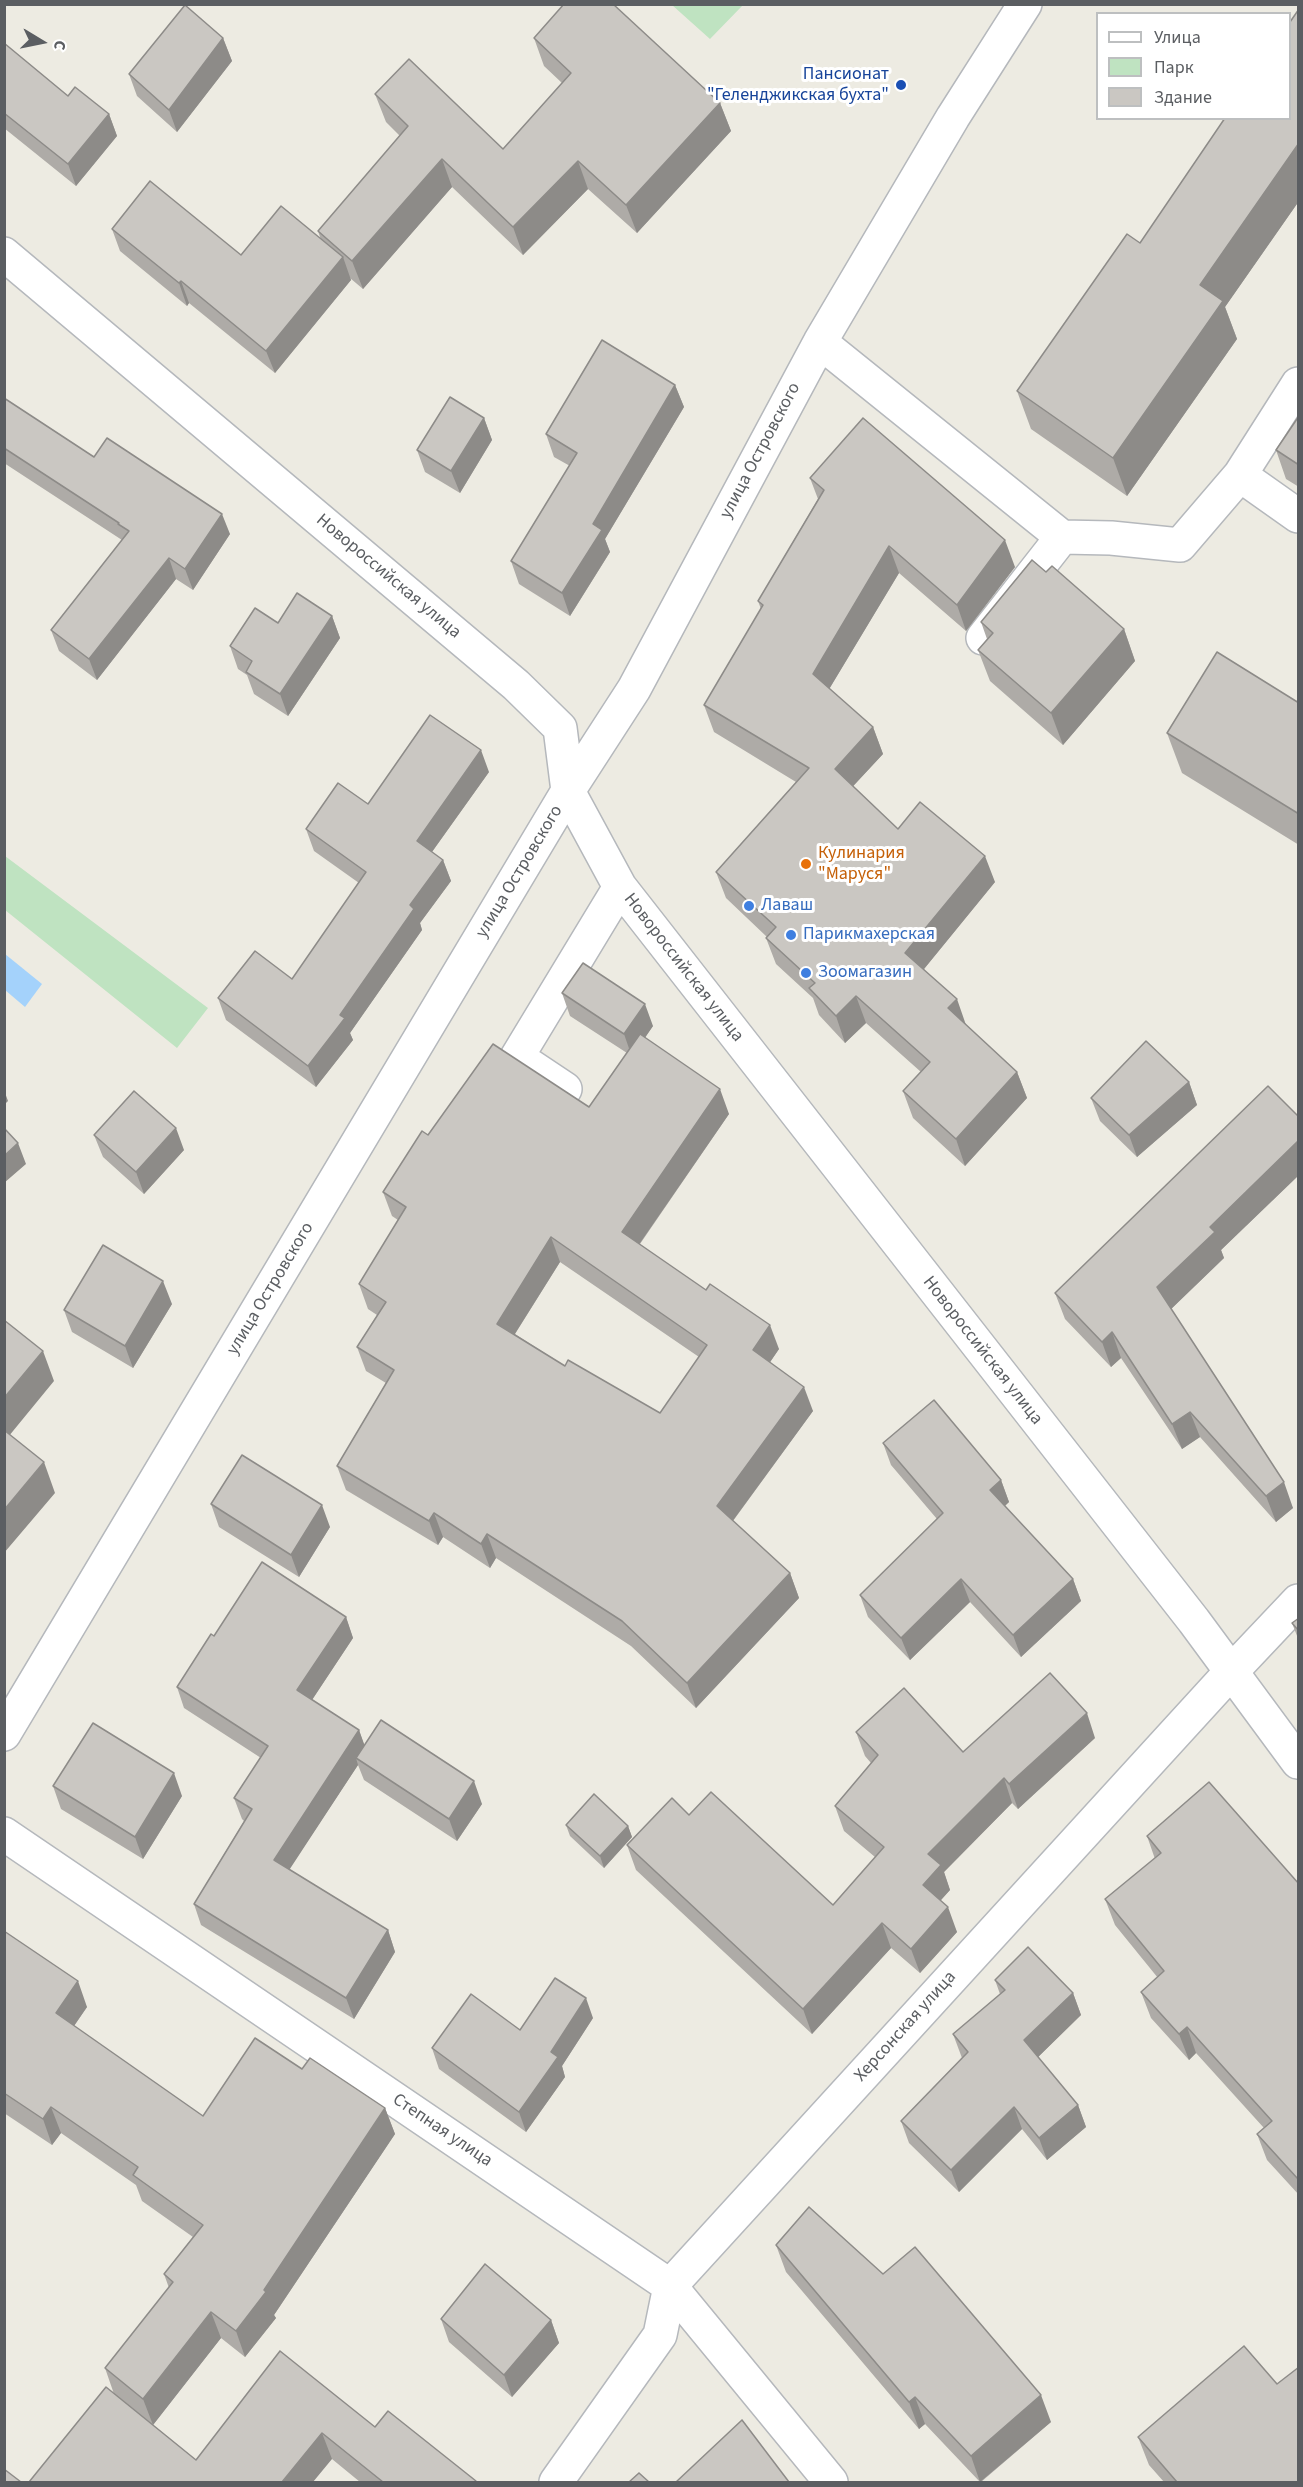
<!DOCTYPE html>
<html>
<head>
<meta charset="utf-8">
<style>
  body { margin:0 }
  #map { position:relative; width:1303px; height:2487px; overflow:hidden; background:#edebe2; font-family:"Source Sans 3",sans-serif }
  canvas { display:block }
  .frame { position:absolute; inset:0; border:6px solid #5b5e62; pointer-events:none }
  .legend { position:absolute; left:1096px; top:12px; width:195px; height:108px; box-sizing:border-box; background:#fff; border:2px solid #bdbfc0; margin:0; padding:8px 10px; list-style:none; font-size:18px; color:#5b5e62 }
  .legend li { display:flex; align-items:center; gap:12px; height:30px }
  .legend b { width:30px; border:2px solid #bdbfc0 }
  .north { position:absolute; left:12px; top:12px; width:60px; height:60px; -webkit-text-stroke:4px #fff; paint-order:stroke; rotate:100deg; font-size:16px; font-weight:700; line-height:24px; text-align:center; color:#5b5e62 }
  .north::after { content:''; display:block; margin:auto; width:21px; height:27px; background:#5b5e62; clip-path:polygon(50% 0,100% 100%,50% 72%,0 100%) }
</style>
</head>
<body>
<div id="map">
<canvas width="1303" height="2487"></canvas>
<div class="frame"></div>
<ul class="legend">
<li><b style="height:8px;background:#fff"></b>Улица</li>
<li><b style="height:16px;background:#bfe3c1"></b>Парк</li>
<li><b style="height:16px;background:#cac7c2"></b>Здание</li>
</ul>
<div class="north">С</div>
</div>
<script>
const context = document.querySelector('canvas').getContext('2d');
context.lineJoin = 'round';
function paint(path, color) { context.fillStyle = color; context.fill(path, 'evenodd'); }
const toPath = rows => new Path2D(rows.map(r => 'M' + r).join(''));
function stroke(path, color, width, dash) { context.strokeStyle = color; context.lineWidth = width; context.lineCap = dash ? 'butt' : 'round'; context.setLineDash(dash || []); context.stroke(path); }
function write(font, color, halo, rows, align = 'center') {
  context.font = font + ' "Source Sans 3",sans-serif'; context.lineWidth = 6; context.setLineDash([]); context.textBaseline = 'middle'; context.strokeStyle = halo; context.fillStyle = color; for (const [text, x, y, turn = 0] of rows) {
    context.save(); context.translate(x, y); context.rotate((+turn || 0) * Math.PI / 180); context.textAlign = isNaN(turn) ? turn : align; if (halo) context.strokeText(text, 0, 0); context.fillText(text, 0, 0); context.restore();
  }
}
paint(toPath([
  [672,5,743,5,710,39],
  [5,856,208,1008,177,1048,5,910]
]), '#bfe3c1');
paint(toPath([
  [5,954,42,984,25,1007,5,990]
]), '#a4d2fb');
const minor = toPath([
  [4,254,516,685,560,728,568,791,620,887,1194,1621,1298,1762],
  [820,342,1062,537,1111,538,1180,545,1240,475,1298,384],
  [1240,475,1298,516],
  [983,638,1062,537],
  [565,1089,517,1057,620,887],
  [4,1734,568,791,634,689,820,342,953,117,1025,4],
  [4,1834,670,2286,831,2482],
  [556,2482,660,2335,670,2286,1230,1673,1298,1601]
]);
stroke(minor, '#b5b8bc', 36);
stroke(minor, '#fff', 33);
paint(toPath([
  [1299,9,1299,201,1225,307,1237,339,1127,496,1031,429,1017,391,1140,243],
  [223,38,232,61,177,132,137,96,129,74],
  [534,38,720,103,731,131,637,233,588,189,523,255,452,187,363,289,350,278,351,280,275,373,189,303,187,306,120,251,112,229,241,255,321,240,318,231,400,136,386,122,375,94,503,149,562,83,544,66],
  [4,43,68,96,109,114,117,136,76,186,4,128],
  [675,385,684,407,605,539,610,552,570,616,519,584,511,561,570,466,554,457,546,434],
  [4,398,94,457,230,534,193,590,176,579,97,680,59,651,51,630,122,540,4,463],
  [1299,416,1299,487,1286,479,1276,450],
  [484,418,492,440,460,493,425,472,417,450],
  [810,478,1015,567,966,631,899,573,829,689,873,727,883,754,853,786,898,829,995,882,924,969,966,1025,1017,1072,1027,1098,965,1166,913,1118,903,1091,921,1072,866,1023,845,1043,819,1015,813,998,776,964,766,938,767,937,726,898,716,872,796,782,714,732,704,705,761,609,758,601,818,499],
  [1046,572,1124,629,1135,661,1063,745,990,681,978,650,987,639,981,622],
  [332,616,340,638,288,716,254,694,247,675,238,669,230,646,278,623],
  [1299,703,1299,845,1182,773,1167,733],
  [489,772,432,852,443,860,451,881,420,923,422,930,350,1033,353,1040,316,1087,226,1020,218,998,292,979,359,883,314,851,306,829,368,804],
  [562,993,653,1026,645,1037,729,1114,640,1244,779,1349,770,1362,813,1411,733,1521,790,1573,799,1598,696,1708,631,1646,496,1558,490,1568,443,1537,438,1545,346,1490,337,1466,386,1383,366,1371,357,1347,377,1315,368,1309,359,1284,398,1220,392,1216,383,1192,428,1135,589,1107,627,1053,570,1016],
  [560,1262,699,1357,660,1413,565,1366,515,1334],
  [1189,1082,1197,1105,1137,1157,1100,1121,1091,1098],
  [1299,1117,1299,1175,1221,1250,1224,1258,1171,1309,1293,1508,1276,1522,1200,1437,1182,1449,1121,1358,1111,1367,1065,1319,1055,1293],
  [94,1135,184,1150,144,1194,103,1157],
  [172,1304,133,1368,72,1332,64,1310],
  [883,1443,1001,1480,1009,1502,1005,1506,1073,1579,1081,1601,1021,1657,970,1602,910,1660,868,1617,860,1595,937,1519,891,1465],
  [211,1504,330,1527,299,1577,219,1527],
  [346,1617,353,1638,312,1700,359,1730,364,1745,482,1804,457,1841,364,1780,358,1765,289,1869,388,1930,395,1952,354,2019,201,1925,194,1904,244,1821,242,1819,234,1798,261,1758,184,1708,177,1687,214,1636],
  [1299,1618,1299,1641,1292,1623],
  [856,1732,963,1752,1095,1738,1018,1809,1012,1803,944,1872,950,1890,940,1901,957,1932,920,1973,891,1948,812,2034,636,1870,627,1845,689,1815,833,1905,875,1857,844,1831,835,1806,871,1763,865,1756],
  [53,1786,182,1796,143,1859,61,1809],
  [566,1825,628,1826,632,1837,604,1868,570,1836],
  [1147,1836,1299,1884,1299,2195,1267,2160,1257,2134,1264,2128,1196,2053,1189,2060,1151,2018,1141,1992,1158,1978,1115,1925,1105,1899,1155,1859],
  [4,1931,87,2007,74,2026,203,2116,302,2069,385,2108,395,2134,274,2315,276,2318,245,2357,221,2338,153,2425,196,2460,280,2351,375,2427,476,2481,477,2482,360,2482,332,2459,29,2482,114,2394,105,2368,169,2288,164,2274,193,2237,142,2201,136,2185,61,2133,52,2145,4,2113],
  [995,1980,1073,1993,1081,2015,1038,2057,1078,2105,1086,2127,1047,2160,1022,2129,959,2192,909,2143,901,2121,962,2058,953,2034,1000,1994],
  [593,2018,562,2066,565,2077,526,2132,439,2069,432,2048,520,2030],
  [776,2245,1051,2422,981,2482,980,2482,925,2424,919,2429,786,2272],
  [441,2319,551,2320,559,2343,512,2397,449,2342],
  [1277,2384,1299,2482,1164,2482,1149,2465,1138,2437]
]), '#aeaba7');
paint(toPath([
  [223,38,232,61,177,132,169,110],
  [720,103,731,131,637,233,626,205],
  [109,114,117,136,76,186,68,164],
  [1299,143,1299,201,1225,307,1237,339,1127,496,1113,458,1200,285],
  [442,159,452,187,363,289,352,261],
  [578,161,588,189,523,255,513,227],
  [343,257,351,280,275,373,266,351],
  [181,281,189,303,187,306,179,283],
  [675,385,684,407,605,539,610,552,570,616,562,593,593,524],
  [484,418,492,440,460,493,451,471],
  [222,514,230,534,193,590,185,569],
  [1005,540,1015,567,966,631,957,605],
  [889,546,899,573,822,701,813,674],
  [169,558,176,579,97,680,89,659],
  [332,616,340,638,288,716,280,694],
  [1124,629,1135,661,1063,745,1051,713],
  [873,727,883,754,844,796,835,769],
  [481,750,489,772,424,863,417,841],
  [985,856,995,882,915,980,905,953],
  [443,860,451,881,420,923,422,930,350,1033,353,1040,316,1087,308,1066,410,905],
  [856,996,866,1023,845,1043,836,1016],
  [957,999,966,1025,948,1008],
  [645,1004,653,1026,632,1057,624,1034],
  [1017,1072,1027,1098,965,1166,956,1139],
  [1189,1082,1197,1105,1137,1157,1129,1135],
  [720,1089,729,1114,631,1256,622,1232],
  [4,1090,8,1101,4,1105],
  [176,1128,184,1150,144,1194,136,1172],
  [1299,1140,1299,1175,1221,1250,1224,1258,1167,1313,1157,1287,1210,1227],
  [18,1143,26,1164,4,1183,4,1156],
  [551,1237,560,1262,506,1348,497,1324],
  [163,1281,172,1304,133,1368,125,1346],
  [770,1325,779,1349,762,1374,753,1350],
  [1112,1332,1121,1358,1111,1367,1102,1342],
  [43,1351,54,1381,4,1442,4,1398],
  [804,1387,813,1411,726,1530,717,1506],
  [1190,1412,1200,1437,1182,1449,1172,1424],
  [44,1462,55,1493,4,1553,4,1510],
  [1001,1480,1009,1502,998,1512,990,1490],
  [1284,1482,1293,1508,1276,1522,1266,1496],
  [322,1505,330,1527,299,1577,291,1555],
  [434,1513,443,1537,438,1545,429,1521],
  [487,1534,496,1558,490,1568,481,1544],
  [790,1573,799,1598,696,1708,687,1683],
  [961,1579,970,1602,910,1660,901,1638],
  [1073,1579,1081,1601,1021,1657,1013,1635],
  [346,1617,353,1638,304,1712,297,1690],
  [1087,1713,1095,1738,1018,1809,1009,1784],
  [359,1730,367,1752,356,1758,358,1765,282,1881,274,1860],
  [174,1773,182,1796,143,1859,135,1837],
  [1004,1778,1012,1803,944,1872,950,1890,932,1910,923,1885,928,1854],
  [474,1781,482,1804,457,1841,449,1819],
  [628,1826,632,1837,604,1868,600,1856],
  [948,1907,957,1932,920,1973,911,1949],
  [882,1923,891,1948,812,2034,803,2009],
  [388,1930,395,1952,354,2019,346,1998],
  [78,1981,87,2007,65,2039,56,2013],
  [1073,1993,1081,2015,1033,2062,1024,2040],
  [586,1998,593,2018,562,2066,565,2077,526,2132,519,2112,551,2052],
  [1187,2027,1196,2053,1189,2060,1179,2034],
  [1078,2105,1086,2127,1047,2160,1039,2138],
  [51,2107,61,2133,52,2145,43,2119],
  [1014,2107,1022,2129,959,2192,951,2170],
  [385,2108,395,2134,274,2315,276,2318,245,2357,236,2331],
  [211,2312,221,2338,153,2425,143,2399],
  [551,2320,559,2343,512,2397,504,2375],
  [1041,2395,1051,2422,980,2482,971,2456],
  [915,2397,925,2424,919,2429,909,2402],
  [322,2433,332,2459,313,2482,282,2482]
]), '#8d8b88');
const building = toPath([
  [564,4,613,4,720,103,626,205,578,161,513,227,442,159,352,261,318,231,408,126,375,94,409,59,503,149,571,73,534,38,564,4],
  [185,5,223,38,169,110,129,74,185,5],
  [1299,9,1299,143,1200,285,1223,301,1113,458,1017,391,1127,234,1140,243,1225,118,1290,118,1290,22,1299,9],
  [4,43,68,96,75,87,109,114,68,164,4,113,4,43],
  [150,181,241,255,281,206,343,257,266,351,181,281,179,283,112,229,150,181],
  [602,340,675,385,593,524,602,530,562,593,511,561,577,453,546,434,602,340],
  [450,397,484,418,451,471,417,450,450,397],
  [4,398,94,457,107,438,222,514,185,569,169,558,89,659,51,630,129,531,118,524,119,523,4,448,4,398],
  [1299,416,1299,465,1276,450,1299,416],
  [863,418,1005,540,957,605,889,546,813,674,873,727,835,769,898,829,920,802,985,856,905,953,957,999,948,1008,1017,1072,956,1139,903,1091,930,1062,856,996,836,1016,809,988,815,983,766,938,776,927,716,872,809,768,704,705,763,605,758,601,824,490,810,478,863,418],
  [1032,560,1046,572,1052,566,1124,629,1051,713,978,650,993,633,981,622,1032,560],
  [297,593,332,616,280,694,246,672,252,661,230,646,255,608,278,623,297,593],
  [1217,652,1299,703,1299,814,1167,733,1217,652],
  [430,715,481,750,417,841,443,860,410,905,414,909,340,1015,345,1018,308,1066,218,998,255,951,292,979,366,872,306,829,338,783,368,804,430,715],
  [583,963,645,1004,624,1034,562,993,583,963],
  [640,1034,720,1089,622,1232,706,1290,710,1284,770,1325,753,1350,804,1387,717,1506,790,1573,687,1683,622,1621,487,1534,481,1544,434,1513,429,1521,337,1466,394,1370,357,1347,386,1302,359,1284,406,1207,383,1192,422,1131,428,1135,493,1044,589,1107,640,1034],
  [551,1237,707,1345,660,1413,568,1360,565,1366,497,1324,551,1237],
  [1146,1041,1189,1082,1129,1135,1091,1098,1146,1041],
  [1268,1086,1299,1117,1299,1140,1210,1227,1215,1232,1157,1287,1284,1482,1266,1496,1190,1412,1172,1424,1112,1332,1102,1342,1055,1293,1268,1086],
  [134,1091,176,1128,136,1172,94,1135,134,1091],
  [4,1128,18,1143,4,1156,4,1128],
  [103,1245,163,1281,125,1346,64,1310,103,1245],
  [4,1320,43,1351,4,1398,4,1320],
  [934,1400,1001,1480,990,1490,1073,1579,1013,1635,961,1579,901,1638,860,1595,943,1513,883,1443,934,1400],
  [4,1430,44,1462,4,1510,4,1430],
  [242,1455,322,1505,291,1555,211,1504,242,1455],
  [262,1562,346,1617,297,1690,359,1730,274,1860,388,1930,346,1998,194,1904,252,1809,234,1798,268,1746,177,1687,211,1634,214,1636,262,1562],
  [1299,1618,1299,1631,1292,1623,1299,1618],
  [1050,1673,1087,1713,1009,1784,1004,1778,928,1854,941,1865,923,1885,948,1907,911,1949,882,1923,803,2009,627,1845,672,1798,689,1815,711,1792,833,1905,884,1847,835,1806,878,1755,856,1732,904,1688,963,1752,1050,1673],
  [381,1720,474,1781,449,1819,356,1758,381,1720],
  [93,1723,174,1773,135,1837,53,1786,93,1723],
  [1209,1782,1299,1884,1298,2179,1257,2134,1272,2121,1187,2027,1179,2034,1141,1992,1164,1971,1105,1899,1161,1853,1147,1836,1209,1782],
  [594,1794,628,1826,600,1856,566,1825,594,1794],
  [4,1931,78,1981,56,2013,203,2116,255,2038,302,2069,310,2058,385,2108,264,2290,266,2292,236,2331,211,2312,143,2399,105,2368,173,2282,164,2274,203,2225,133,2175,138,2167,51,2107,43,2119,4,2093,4,1931],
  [1028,1947,1073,1993,1024,2040,1078,2105,1039,2138,1014,2107,951,2170,901,2121,968,2052,953,2034,1005,1990,995,1980,1028,1947],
  [555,1978,586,1998,551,2052,558,2057,519,2112,432,2048,471,1994,520,2030,555,1978],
  [809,2207,883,2274,915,2247,1041,2395,971,2456,915,2397,909,2402,776,2245,809,2207],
  [485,2264,551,2320,504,2375,441,2319,485,2264],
  [1244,2346,1277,2384,1299,2367,1299,2482,1177,2482,1138,2437,1244,2346],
  [280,2351,375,2427,388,2411,476,2481,475,2482,383,2482,322,2433,282,2482,29,2482,106,2387,196,2460,280,2351],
  [742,2420,789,2482,676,2482,742,2420],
  [4,2469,21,2482,4,2482,4,2469],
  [639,2473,649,2482,629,2482,639,2473]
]);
paint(building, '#cac7c2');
stroke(building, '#8d8b88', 1.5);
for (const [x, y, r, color] of [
  [901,85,6,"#1a4fb4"],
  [806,864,6,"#e8710a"],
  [749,906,6,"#3f7fe0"],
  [791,935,6,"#3f7fe0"],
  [806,973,6,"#3f7fe0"]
]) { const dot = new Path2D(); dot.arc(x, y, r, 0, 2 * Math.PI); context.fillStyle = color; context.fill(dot); stroke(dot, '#fff', 2); }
write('18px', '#164399', '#fff', [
  ["Пансионат",889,75],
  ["\"Геленджикская бухта\"",889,96]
], 'right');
write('18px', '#5b5e62', '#fff', [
  ["улица Островского",761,451,-62],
  ["Новороссийская улица",388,577,40],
  ["улица Островского",520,872,-59],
  ["Новороссийская улица",683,968,52],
  ["улица Островского",271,1289,-59],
  ["Новороссийская улица",982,1351,52],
  ["Херсонская улица",906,2027,-48],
  ["Степная улица",442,2131,34]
]);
write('18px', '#c56008', '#fff', [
  ["Кулинария",818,854],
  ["\"Маруся\"",818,875]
], 'left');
write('18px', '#366cbe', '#fff', [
  ["Лаваш",761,906],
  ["Парикмахерская",803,935],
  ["Зоомагазин",818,973]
], 'left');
</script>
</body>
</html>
